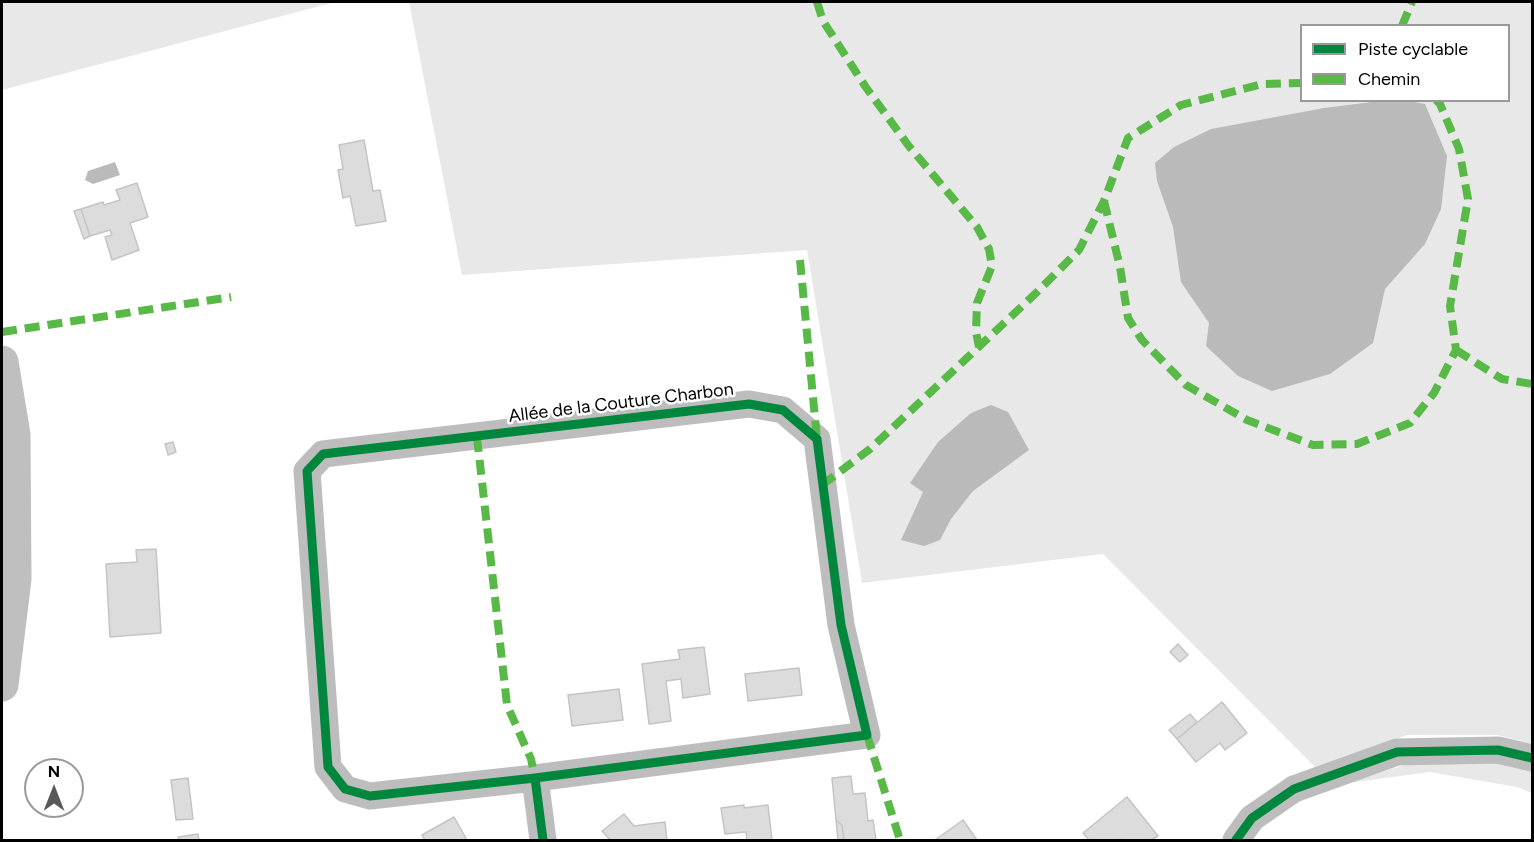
<!DOCTYPE html>
<html>
<head>
<meta charset="utf-8">
<style>
  body { margin:0 }
  #map { position:relative; width:1534px; height:842px; overflow:hidden; background:#fff; font-family:Figtree,sans-serif }
  canvas { display:block }
  .frame { position:absolute; inset:0; border:3px solid #000; pointer-events:none }
  .legend { position:absolute; left:1300px; top:24px; width:210px; height:78px; box-sizing:border-box; background:#fff; border:2px solid #999; margin:0; padding:8px 10px; list-style:none; font-size:18px; color:#000 }
  .legend li { display:flex; align-items:center; gap:12px; height:30px }
  .legend b { width:30px; border:2px solid #999 }
  .north { position:absolute; left:24px; top:758px; width:60px; height:60px; box-sizing:border-box; background:#fff; border:2px solid #999; border-radius:50%; rotate:0deg; font-size:16px; font-weight:700; line-height:24px; text-align:center; color:#000 }
  .north::after { content:''; display:block; margin:auto; width:21px; height:27px; background:#595959; clip-path:polygon(50% 0,100% 100%,50% 72%,0 100%) }
</style>
</head>
<body>
<div id="map">
<canvas width="1534" height="842"></canvas>
<div class="frame"></div>
<ul class="legend">
<li><b style="height:8px;background:#00873e"></b>Piste cyclable</li>
<li><b style="height:8px;background:#58b947"></b>Chemin</li>
</ul>
<div class="north">N</div>
</div>
<script>
const context = document.querySelector('canvas').getContext('2d');
context.lineJoin = 'round';
function paint(path, color) { context.fillStyle = color; context.fill(path, 'evenodd'); }
const toPath = rows => new Path2D(rows.map(r => 'M' + r).join(''));
function stroke(path, color, width, dash) { context.strokeStyle = color; context.lineWidth = width; context.lineCap = dash ? 'butt' : 'round'; context.setLineDash(dash || []); context.stroke(path); }
function write(font, color, halo, rows, align = 'center') {
  context.font = font + ' Figtree,sans-serif'; context.lineWidth = 5; context.setLineDash([]); context.textBaseline = 'middle'; context.strokeStyle = halo; context.fillStyle = color; for (const [text, x, y, turn = 0] of rows) {
    context.save(); context.translate(x, y); context.rotate((+turn || 0) * Math.PI / 180); context.textAlign = isNaN(turn) ? turn : align; if (halo) context.strokeText(text, 0, 0); context.fillText(text, 0, 0); context.restore();
  }
}
paint(toPath([
  [2,2,335,2,2,90],
  [409,2,1532,2,1532,744,1497,735,1407,735,1317,769,1103,554,862,583,807,250,462,275],
  [1302,26,1508,26,1508,100,1302,100],
  [1424,760,1503,762,1532,771,1532,793,1517,787,1430,772,1333,785]
]), '#e8e8e8');
paint(toPath([
  [1388,100,1409,101,1425,104,1447,156,1441,209,1425,244,1385,289,1373,343,1330,374,1272,391,1238,376,1206,346,1209,323,1181,282,1173,227,1157,181,1155,163,1174,147,1211,129,1324,108],
  [115,162,120,175,93,184,85,180,88,171],
  [991,405,1008,412,1029,450,973,491,951,519,940,540,924,546,901,540,923,492,910,483,938,442,971,413]
]), '#bababa');
const building = toPath([
  [364,140,373,191,380,190,386,221,356,226,350,196,343,198,338,170,343,169,339,145,364,140],
  [137,183,148,217,130,223,139,250,112,260,105,237,112,235,110,230,90,236,81,209,103,202,104,205,120,200,116,190,137,183],
  [81,209,90,236,84,239,74,211,81,209],
  [173,442,176,452,168,455,165,444,173,442],
  [156,549,161,633,110,637,106,564,137,562,136,550,156,549],
  [1178,644,1188,655,1180,662,1170,652,1178,644],
  [704,647,710,694,683,698,681,679,666,681,671,721,649,724,642,664,680,659,678,650,704,647],
  [799,668,802,695,748,701,745,674,799,668],
  [619,689,623,720,572,726,568,695,619,689],
  [1222,702,1247,733,1225,750,1220,743,1196,762,1177,739,1222,702],
  [1190,714,1197,722,1177,739,1169,730,1190,714],
  [851,776,853,794,865,793,868,821,873,820,876,840,844,840,842,825,836,820,832,778,851,776],
  [188,778,193,819,176,820,171,780,188,778],
  [1127,797,1158,836,1151,840,1122,840,1120,839,1118,840,1089,840,1083,833,1127,797],
  [744,805,744,808,768,805,772,840,747,840,746,832,725,834,721,808,744,805],
  [624,814,634,826,665,822,667,840,610,840,602,831,624,814],
  [454,817,467,840,425,840,422,835,454,817],
  [836,820,842,825,844,840,838,840,836,820],
  [963,820,977,840,935,840,963,820],
  [198,834,199,840,179,840,178,837,198,834]
]);
paint(building, '#dcdcdc');
stroke(building, '#c4c4c4', 1.5);
stroke(toPath([
  [535,778,370,796,345,789,328,767,307,471,323,454,749,404,783,410,817,439,841,625,867,735,535,778,543,840],
  [1236,840,1252,818,1294,789,1397,752,1498,750,1532,758]
]), '#bdbdbd', 27);
stroke(toPath([
  [2,362,14,435,15,579,2,685]
]), '#bfbfbf', 33);
stroke(toPath([
  [817,2,823,21,865,86,908,145,977,227,989,249,992,266,977,303,976,332,979,347],
  [1402,26,1412,2],
  [1104,201,1120,267,1128,318,1142,340,1186,385,1247,420,1313,445,1357,444,1410,423,1434,393,1456,350,1450,306,1468,199,1459,149,1440,104,1436,100],
  [800,260,817,439],
  [2,332,231,297],
  [1456,350,1502,379,1532,384],
  [477,437,507,705,531,759,535,778],
  [822,485,870,449,1035,294,1079,250,1104,201,1128,138,1181,105,1262,84,1302,83],
  [867,735,900,840]
]), '#58b947', 8, [15, 8]);
stroke(toPath([
  [535,778,370,796,345,789,328,767,307,471,323,454,749,404,783,410,817,439,841,625,867,735,535,778,543,840],
  [1236,840,1252,818,1294,789,1397,752,1498,750,1532,758]
]), '#00873e', 9);
write('18px', '#000', '#fff', [
  ["Allée de la Couture Charbon",621,403,-7]
]);
</script>
</body>
</html>
